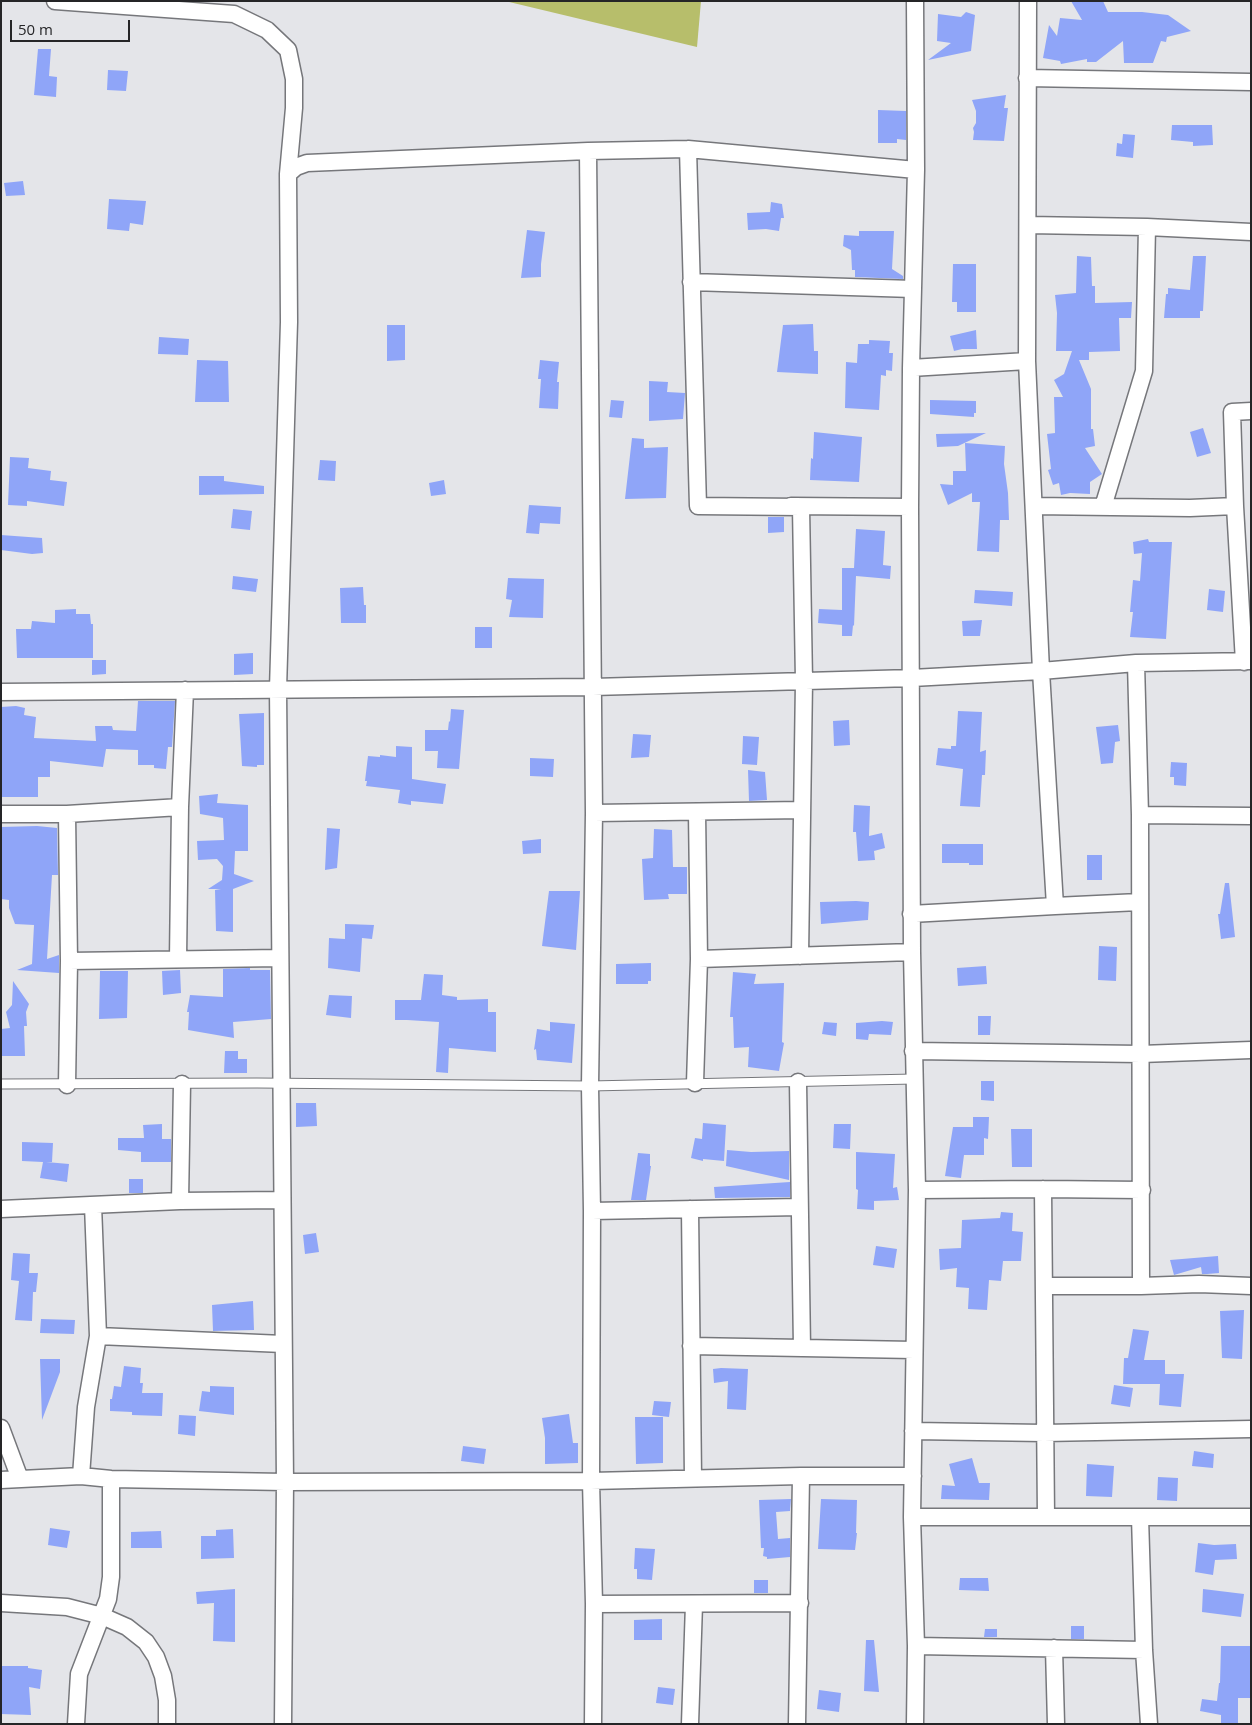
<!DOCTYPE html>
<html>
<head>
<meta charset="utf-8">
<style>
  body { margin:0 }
  #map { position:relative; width:1252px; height:1725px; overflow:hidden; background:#e4e5e9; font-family:"Open Sans",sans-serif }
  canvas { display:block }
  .frame { position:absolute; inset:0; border:2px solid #252527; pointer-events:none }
  .scale { position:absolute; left:10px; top:20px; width:120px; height:22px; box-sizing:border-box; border:2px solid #252527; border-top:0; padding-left:6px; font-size:15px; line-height:18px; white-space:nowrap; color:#252527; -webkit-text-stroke:4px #e4e5e9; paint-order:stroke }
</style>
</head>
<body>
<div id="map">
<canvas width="1252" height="1725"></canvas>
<div class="frame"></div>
<div class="scale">50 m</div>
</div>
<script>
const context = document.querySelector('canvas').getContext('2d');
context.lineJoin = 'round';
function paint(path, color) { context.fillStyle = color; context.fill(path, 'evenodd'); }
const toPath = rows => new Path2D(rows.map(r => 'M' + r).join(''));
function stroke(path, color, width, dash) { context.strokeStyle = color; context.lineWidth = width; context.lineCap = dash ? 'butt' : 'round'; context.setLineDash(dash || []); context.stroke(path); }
paint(toPath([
  [505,1,701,1,697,47]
]), '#b7be6b');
paint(toPath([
  [1071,1,1103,1,1108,12,1142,12,1168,15,1191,31,1167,37,1166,42,1161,41,1153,63,1124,63,1123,41,1096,62,1087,62,1087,59,1061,64,1060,61,1043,58,1049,25,1057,36,1060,18,1082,20],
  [966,12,975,15,971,51,928,60,951,43,937,41,938,14,961,17],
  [38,49,51,49,49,76,57,77,56,97,34,95],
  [108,70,128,71,126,91,107,90],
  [1006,95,1004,108,1008,108,1004,141,973,140,974,132,973,128,976,123,976,111,972,100],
  [878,110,906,111,906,140,897,139,897,143,878,143],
  [1172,125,1212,125,1213,145,1193,146,1193,142,1171,140],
  [1123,134,1135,135,1133,158,1116,156,1117,143,1122,144],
  [23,181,25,195,6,196,4,183],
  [109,199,146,201,143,225,130,223,129,231,107,229],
  [771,202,782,204,784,218,781,218,779,231,766,229,748,230,747,213,770,212],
  [527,230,545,232,541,264,541,277,521,278],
  [859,231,894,231,892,269,903,276,903,279,855,277,855,270,852,270,851,250,843,246,844,235,859,236],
  [1077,256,1091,257,1092,286,1095,286,1095,303,1132,302,1131,318,1119,318,1120,351,1089,352,1089,360,1079,360,1091,389,1091,429,1093,429,1095,446,1085,448,1102,474,1090,482,1090,494,1070,493,1061,495,1059,483,1053,485,1048,470,1051,469,1047,434,1055,433,1054,397,1063,397,1054,380,1064,374,1072,351,1056,351,1057,313,1055,295,1076,293],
  [1193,256,1206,256,1203,311,1200,311,1200,318,1164,318,1166,294,1168,294,1168,288,1190,290],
  [953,264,976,264,976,312,957,312,957,302,952,302],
  [813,324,814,351,818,351,818,374,777,372,783,325],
  [387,325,405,325,405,360,387,361],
  [976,330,977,349,962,349,954,351,950,336],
  [159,337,189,339,188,355,158,354],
  [869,340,890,341,889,353,893,353,892,371,886,370,886,376,881,375,879,410,845,408,846,362,857,363,858,344,869,344],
  [197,360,228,361,229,402,195,402],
  [540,360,559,362,557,382,559,382,558,409,539,408,541,379,538,379],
  [649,381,668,382,667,392,685,393,683,419,649,421],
  [611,400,624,401,622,418,609,417],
  [930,400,976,401,976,413,974,413,974,417,930,414],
  [1203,428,1211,453,1197,457,1190,432],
  [814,432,862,437,859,482,810,480,811,458,813,459],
  [986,433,958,446,937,447,936,434],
  [632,438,644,439,644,448,668,447,666,498,625,499],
  [965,443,1005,446,1004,464,1008,493,1009,520,1000,520,999,552,977,551,980,502,972,502,972,493,948,505,940,484,953,485,953,471,966,471],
  [10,457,29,458,28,468,51,471,50,480,67,482,64,506,27,501,27,506,8,505],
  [320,460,336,461,335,481,318,480],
  [199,476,224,476,224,481,264,486,264,494,199,495],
  [444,480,446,494,431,496,429,483],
  [529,505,561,507,560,524,540,523,539,534,526,533],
  [233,509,252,511,250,530,231,528],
  [768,517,784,517,784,532,768,533],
  [856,529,885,531,883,565,891,566,890,579,856,576,854,626,853,625,852,636,842,636,842,625,818,623,819,609,842,610,842,568,854,568],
  [1,535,42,538,43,553,32,554,1,550],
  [1148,539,1149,542,1172,542,1166,639,1130,637,1133,612,1130,612,1133,580,1140,581,1142,553,1134,554,1133,542],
  [233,576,258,579,256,592,232,589],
  [508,578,544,579,543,618,509,617,512,600,506,599],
  [363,587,364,605,366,605,366,623,341,623,340,588],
  [1209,589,1225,591,1223,612,1207,610],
  [975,590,1013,592,1012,606,974,603],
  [76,609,76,614,90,614,91,624,93,624,93,658,17,658,16,629,31,629,32,621,55,623,55,610],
  [982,620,980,636,963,636,962,621],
  [475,627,492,627,492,648,475,648],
  [253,653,253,674,234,675,234,654],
  [92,660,106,660,106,674,92,675],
  [138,701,175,701,172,747,168,747,166,769,154,768,154,765,138,765,138,750,106,749,103,767,50,761,50,777,38,777,38,797,1,797,1,707,16,706,25,708,24,715,36,717,34,738,96,741,95,726,112,726,113,730,136,731],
  [451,709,464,710,459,769,437,768,438,751,425,751,425,730,448,730,449,721,450,722],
  [958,711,982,712,980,752,986,750,985,775,982,775,980,807,960,806,963,769,936,765,938,748,951,749,951,746,956,746],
  [264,713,264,765,257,765,257,767,242,766,239,714],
  [849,720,850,745,834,746,833,721],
  [1118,725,1120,741,1115,742,1113,763,1101,764,1096,727],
  [633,734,651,735,649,757,631,758],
  [743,736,759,737,757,765,742,764],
  [396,746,412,747,412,779,446,784,443,804,411,801,411,805,398,803,400,790,366,786,367,781,365,781,368,756,380,757,380,755,396,757],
  [530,758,554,759,553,777,530,776],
  [1171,762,1187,763,1186,786,1174,785,1174,777,1170,777],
  [748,770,765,772,767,800,749,801],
  [218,794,217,803,248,805,248,851,235,851,234,874,254,881,233,889,233,932,216,931,215,890,221,889,208,889,222,880,223,866,217,859,198,860,197,841,224,840,223,818,200,814,199,796],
  [854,805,870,806,869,836,882,833,885,848,874,851,875,860,858,861,856,832,853,832],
  [37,826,57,828,58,875,52,875,47,959,59,955,59,973,17,970,32,964,34,925,15,924,9,908,9,900,1,899,1,827],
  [327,828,340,829,337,868,325,870],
  [654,829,672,830,673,867,687,867,687,894,668,894,669,899,644,900,642,859,653,858],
  [541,839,541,853,523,854,522,841],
  [942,844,983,844,983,865,969,865,969,863,942,863],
  [1087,855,1102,855,1102,880,1087,880],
  [1225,883,1229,883,1235,937,1221,939,1218,914,1220,914],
  [549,891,580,891,576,950,542,946],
  [856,901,869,902,868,920,821,924,820,902],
  [345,924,374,925,372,939,362,938,360,972,328,968,329,938,345,939],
  [1099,946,1117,947,1116,981,1098,980],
  [651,963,651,981,648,981,648,984,616,984,616,964],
  [986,966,987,984,958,986,957,968],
  [250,968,250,970,270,970,271,1019,233,1022,234,1038,188,1030,189,1012,187,1012,190,995,223,997,223,969],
  [180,970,181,993,163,995,162,971],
  [100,971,128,971,127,1018,99,1019],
  [733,972,756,974,754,984,784,983,782,1042,784,1043,779,1071,748,1067,749,1047,734,1048,733,1017,730,1017],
  [424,974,443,975,442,995,457,997,457,1000,488,999,488,1012,496,1012,496,1052,449,1048,448,1073,436,1072,439,1022,407,1020,395,1020,395,1000,421,1000],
  [13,981,29,1004,26,1012,27,1026,24,1026,25,1056,1,1056,1,1029,10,1028,6,1012,12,1005],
  [329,995,352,996,351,1018,326,1015],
  [978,1016,991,1016,990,1035,978,1035],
  [882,1021,893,1022,891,1035,869,1034,868,1040,856,1039,856,1023],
  [550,1022,575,1024,572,1063,537,1060,536,1049,534,1050,537,1029,550,1031],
  [824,1022,837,1023,836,1036,822,1034],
  [225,1051,238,1051,238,1059,247,1059,247,1073,224,1073],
  [981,1081,994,1081,994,1101,981,1100],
  [296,1103,316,1103,317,1126,296,1127],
  [973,1117,989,1117,988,1139,984,1138,984,1155,964,1155,961,1178,945,1176,953,1127,973,1127],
  [703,1123,726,1125,724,1161,703,1159,703,1161,691,1158,695,1138,702,1139],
  [162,1124,162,1139,171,1139,171,1162,141,1162,141,1152,118,1150,118,1138,144,1138,143,1125],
  [834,1124,851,1124,850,1149,833,1148],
  [1011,1129,1032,1129,1032,1167,1012,1167],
  [22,1142,53,1143,52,1162,46,1162,69,1164,67,1182,40,1178,43,1162,22,1161],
  [727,1150,751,1152,789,1151,789,1180,726,1166],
  [856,1152,895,1154,893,1188,897,1187,899,1200,874,1201,874,1210,857,1209,858,1190,856,1189],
  [638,1153,650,1154,650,1166,651,1166,646,1200,631,1200],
  [129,1179,143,1179,143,1193,129,1193],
  [790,1182,790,1197,715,1198,714,1187],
  [1001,1212,1013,1213,1012,1231,1023,1232,1021,1261,1003,1261,1001,1281,989,1280,987,1310,968,1309,969,1288,956,1287,957,1268,940,1270,939,1249,961,1248,962,1220,1000,1218],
  [316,1233,319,1252,305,1254,303,1235],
  [876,1246,897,1249,894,1268,873,1265],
  [13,1253,30,1254,29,1273,38,1273,36,1292,33,1292,32,1321,15,1320,19,1281,11,1280],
  [1218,1256,1219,1273,1207,1274,1202,1274,1201,1267,1174,1275,1170,1260],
  [253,1301,254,1330,213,1331,212,1305],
  [1244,1310,1242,1359,1222,1358,1220,1311],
  [41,1319,75,1320,74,1334,40,1333],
  [1133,1329,1149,1331,1144,1360,1165,1360,1165,1374,1184,1374,1181,1407,1159,1405,1160,1384,1123,1384,1124,1358,1128,1358],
  [40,1359,60,1359,60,1372,42,1420],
  [124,1366,141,1368,140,1383,143,1383,142,1393,163,1393,162,1416,132,1415,132,1412,110,1411,110,1399,112,1399,114,1386,121,1387],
  [721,1368,748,1369,746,1410,727,1409,728,1381,714,1383,713,1369],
  [1114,1385,1133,1388,1130,1407,1111,1404],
  [210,1386,234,1387,234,1415,199,1411,202,1391,210,1392],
  [654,1401,671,1402,669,1417,652,1415],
  [569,1414,573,1443,578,1443,578,1463,545,1464,545,1438,542,1418],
  [179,1415,196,1416,195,1436,178,1434],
  [635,1417,663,1417,663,1463,636,1464],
  [463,1446,486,1449,484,1464,461,1461],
  [1194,1451,1214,1454,1213,1468,1192,1466],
  [972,1458,979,1483,990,1483,989,1500,941,1499,942,1485,955,1486,949,1464],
  [1087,1464,1114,1466,1112,1497,1086,1496],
  [1158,1477,1178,1478,1177,1501,1157,1500],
  [791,1499,790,1511,776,1512,778,1539,790,1538,790,1557,767,1559,767,1557,763,1556,764,1548,761,1548,759,1500],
  [821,1499,857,1500,856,1533,857,1533,855,1550,818,1549],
  [50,1528,70,1531,67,1548,48,1545],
  [233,1529,234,1558,201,1559,201,1536,216,1536,216,1530],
  [161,1531,162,1548,131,1548,131,1532],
  [1198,1543,1214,1545,1236,1544,1237,1559,1215,1560,1213,1575,1195,1572],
  [635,1548,655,1549,652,1580,637,1579,637,1569,634,1569],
  [960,1578,988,1578,989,1591,959,1590],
  [754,1580,768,1580,768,1593,754,1593],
  [235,1589,235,1642,213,1641,214,1603,197,1604,196,1592],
  [1203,1589,1244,1594,1241,1617,1202,1612],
  [662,1619,662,1640,634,1640,634,1620],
  [1071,1626,1084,1626,1084,1639,1071,1639],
  [985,1629,997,1629,997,1637,984,1637],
  [866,1640,874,1640,879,1692,864,1691],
  [1221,1646,1251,1646,1251,1698,1238,1698,1238,1724,1221,1724,1221,1715,1200,1711,1202,1699,1217,1701,1219,1683,1220,1683],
  [1,1666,28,1666,28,1668,42,1670,40,1689,29,1687,31,1715,1,1714],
  [658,1687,675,1689,673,1705,656,1703],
  [819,1690,841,1693,839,1712,817,1709]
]), '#8fa5f8');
const service = toPath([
  [1,1084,257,1083,590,1086,914,1079]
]);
const minor = toPath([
  [55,1,234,14,267,30,288,50,294,79,294,108,288,174,289,322,278,689,285,1482,283,1724],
  [1028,1,1027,361,1041,671,1055,906],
  [1027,78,1251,82],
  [688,149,698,506,801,507,804,681,800,956],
  [588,151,594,813,590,1086,592,1211,591,1481,594,1604,593,1724],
  [288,174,296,167,307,163,588,151,688,149,916,170],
  [1028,225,1147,227,1251,232],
  [691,282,913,289],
  [911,368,1027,361],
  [791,506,910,507],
  [1034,506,1190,508,1235,506,1232,412,1251,411],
  [1235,506,1244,662],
  [1103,507,1144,371,1147,227],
  [1136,663,1140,815,1141,1286],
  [1,692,593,687,912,678,1041,671,1136,663,1251,661],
  [594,813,802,810],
  [1,814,67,814,180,807],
  [1140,815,1251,816],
  [911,914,1055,906,1139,902],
  [178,959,180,807,185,690],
  [699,959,912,952],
  [69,961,280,958],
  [913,1051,1141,1054,1251,1050],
  [798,1082,802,1348],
  [695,1083,699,959,697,812],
  [67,1085,69,961,67,814],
  [1043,1189,1046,1517],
  [917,1190,1043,1189,1142,1190],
  [180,1201,182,1084],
  [1,1209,180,1201,282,1200],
  [690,1209,693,1478],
  [592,1211,799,1207],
  [1044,1286,1141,1286,1199,1284,1251,1286],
  [98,1336,283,1344],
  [691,1346,914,1350],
  [1,1428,20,1479],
  [913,1431,1044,1433,1251,1429],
  [81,1476,86,1407,98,1336,93,1205],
  [1,1480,81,1476,111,1479,285,1482,591,1481,801,1476,913,1476],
  [912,1517,1251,1517],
  [1140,1517,1144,1650,1149,1724],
  [1,1603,67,1607,102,1616,127,1627,146,1642,156,1657,163,1676,167,1700,167,1724],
  [594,1604,800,1603],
  [916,1646,1144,1650],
  [1054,1648,1056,1724],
  [76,1724,79,1674,108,1599,111,1577,111,1479],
  [690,1724,694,1604],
  [797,1724,801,1476],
  [915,1724,916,1646,912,1517,917,1190,912,952,910,507,911,368,916,170,915,1]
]);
stroke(service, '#76777b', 11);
stroke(minor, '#76777b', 19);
stroke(service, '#fff', 9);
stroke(minor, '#fff', 16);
</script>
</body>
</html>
